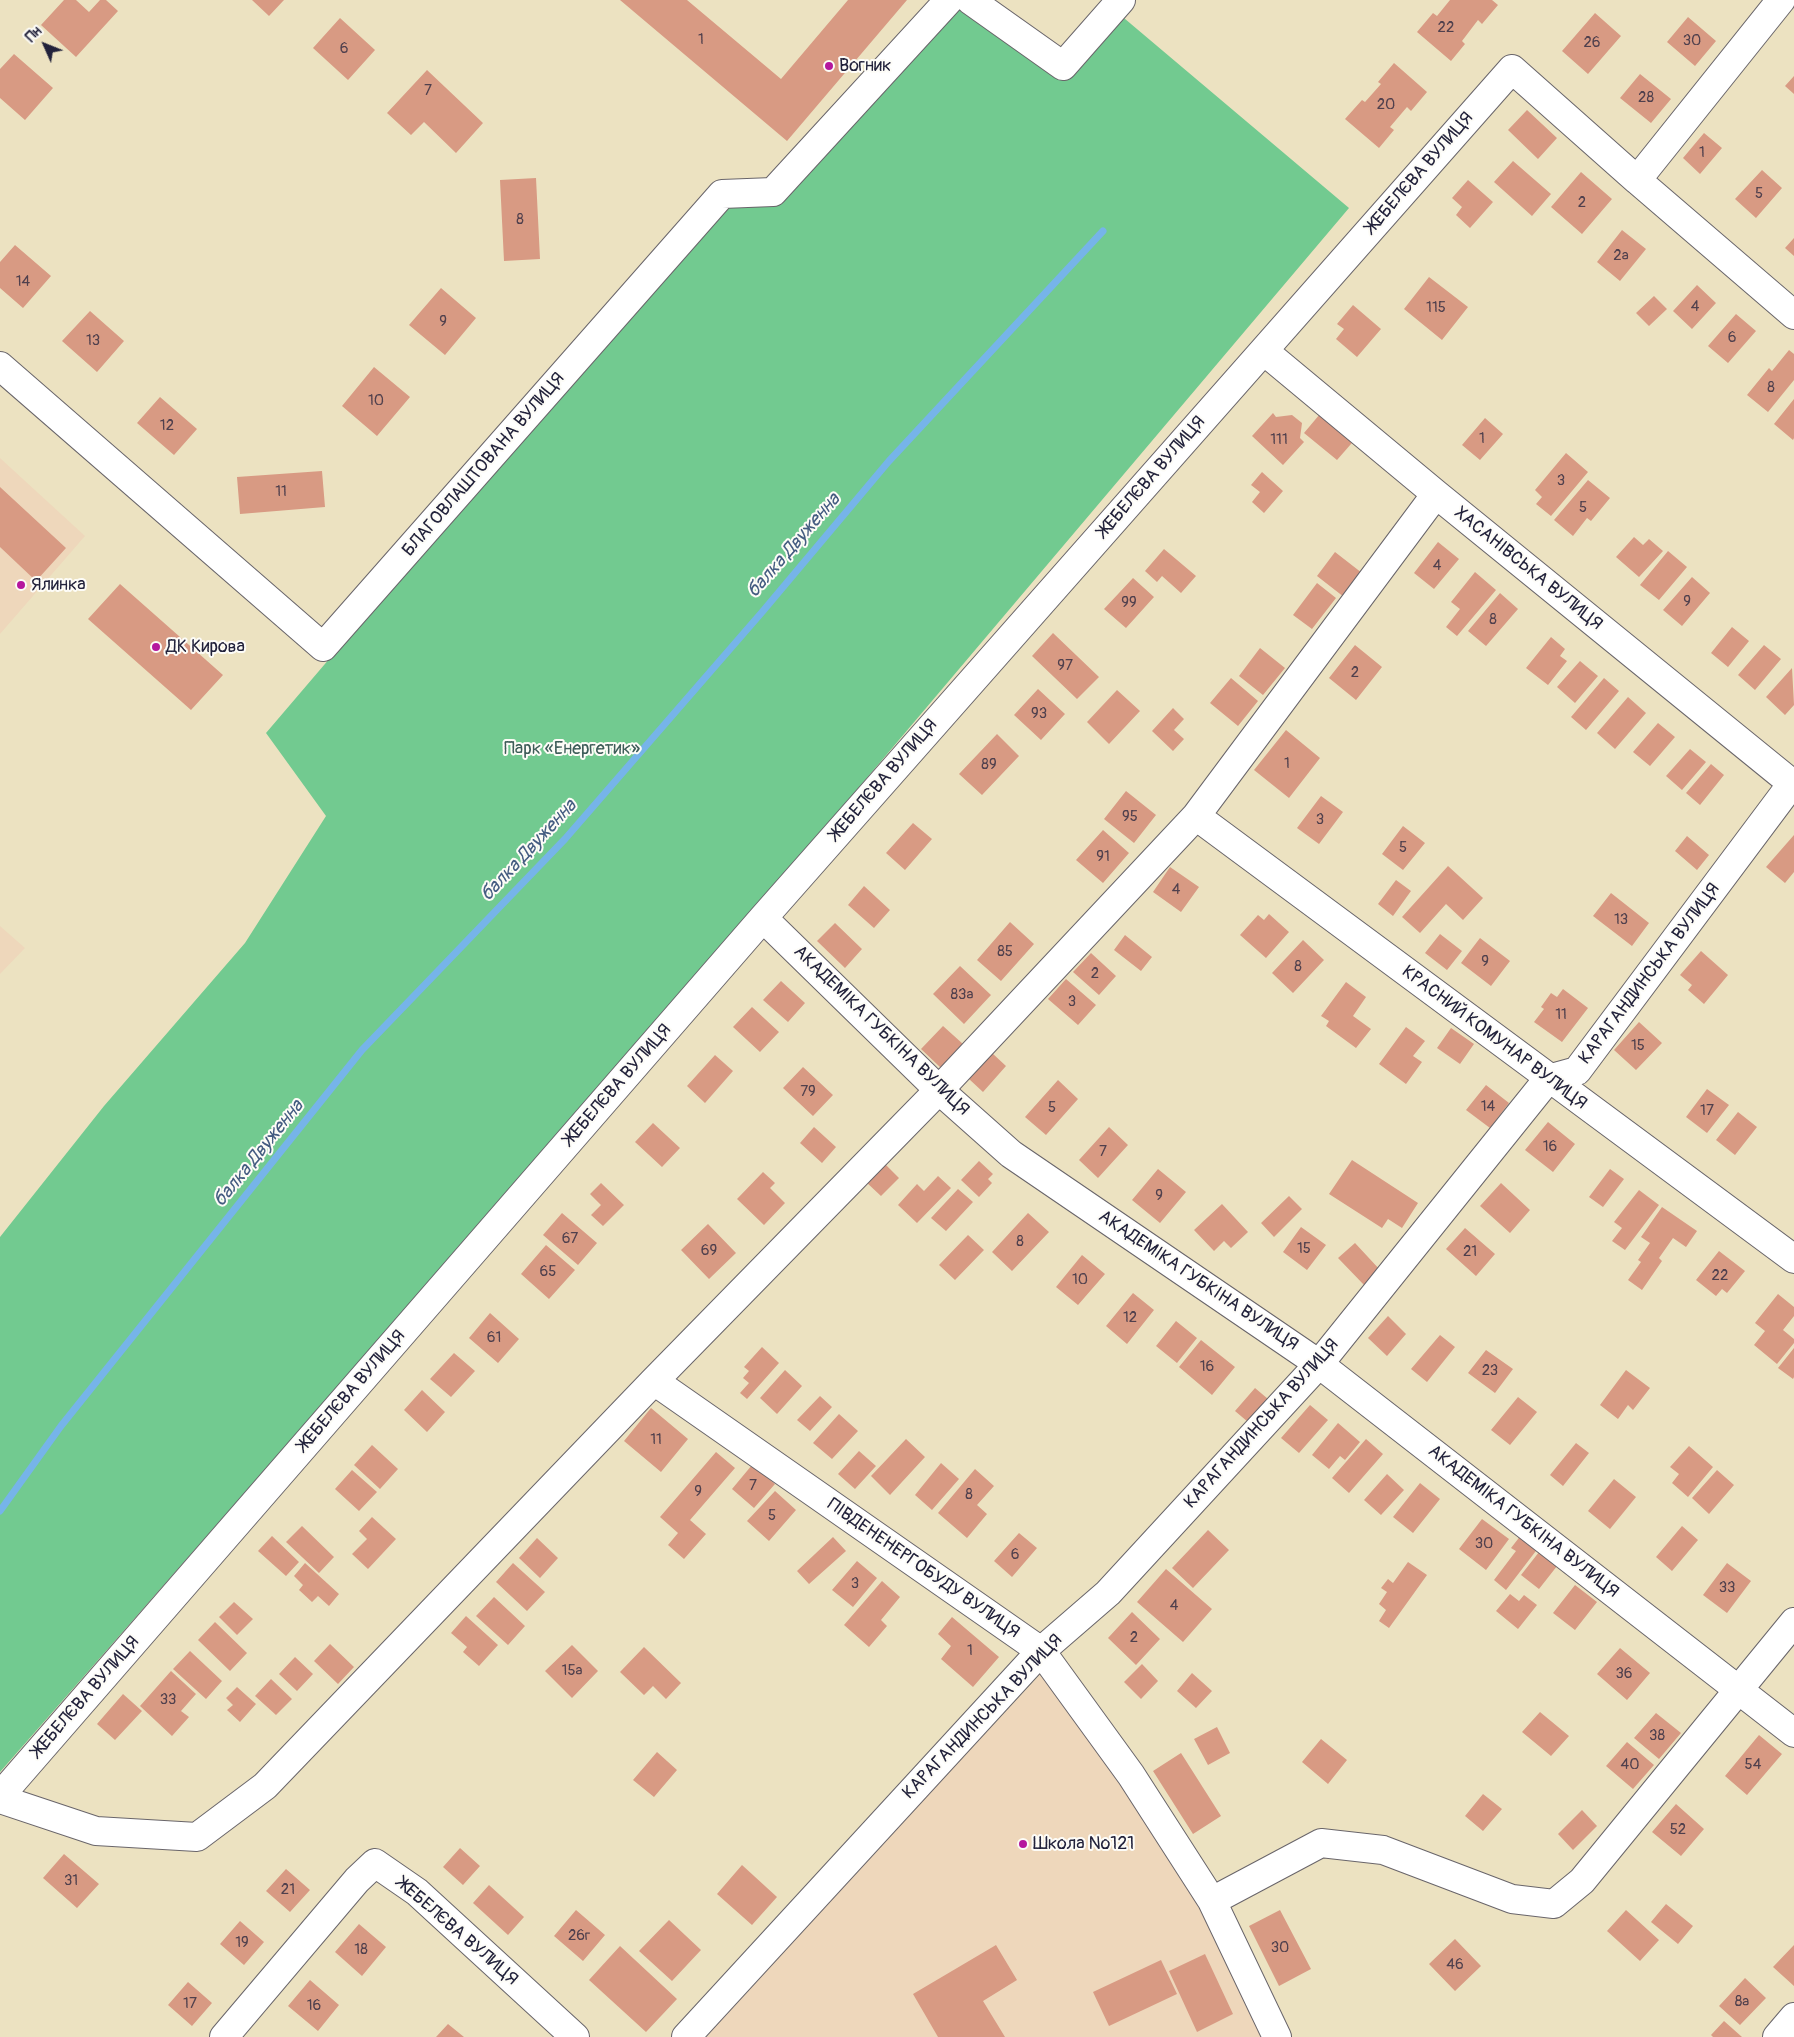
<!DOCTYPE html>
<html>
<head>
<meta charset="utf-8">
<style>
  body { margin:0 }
  #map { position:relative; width:1794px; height:2037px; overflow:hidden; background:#ece2c1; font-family:Pangolin,sans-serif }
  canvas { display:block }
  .north { position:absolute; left:20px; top:20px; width:50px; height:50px; -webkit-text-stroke:4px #fdfcf7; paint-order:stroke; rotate:314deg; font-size:14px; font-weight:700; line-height:20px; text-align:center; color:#22223b }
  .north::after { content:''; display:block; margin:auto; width:18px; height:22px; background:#22223b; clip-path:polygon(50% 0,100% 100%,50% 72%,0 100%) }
</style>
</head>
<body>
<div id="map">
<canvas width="1794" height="2037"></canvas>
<div class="north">Пн</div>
</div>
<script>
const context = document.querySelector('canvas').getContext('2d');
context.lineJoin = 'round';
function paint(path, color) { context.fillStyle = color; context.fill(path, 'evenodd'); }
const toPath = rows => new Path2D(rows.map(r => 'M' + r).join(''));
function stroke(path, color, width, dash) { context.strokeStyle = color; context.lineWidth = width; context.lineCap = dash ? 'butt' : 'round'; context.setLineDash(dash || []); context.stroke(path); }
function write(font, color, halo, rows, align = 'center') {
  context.font = font + ' Pangolin,sans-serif'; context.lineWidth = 4; context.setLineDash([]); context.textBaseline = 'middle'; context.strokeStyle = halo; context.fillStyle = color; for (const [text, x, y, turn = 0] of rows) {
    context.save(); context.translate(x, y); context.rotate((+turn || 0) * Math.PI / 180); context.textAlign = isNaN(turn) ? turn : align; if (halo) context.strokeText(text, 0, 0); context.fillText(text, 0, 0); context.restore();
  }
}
paint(toPath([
  [0,458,85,536,0,634],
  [0,926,25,948,0,974],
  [1040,1675,1124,1781,1204,1906,1268,2037,701,2037]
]), '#eed7bb');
paint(toPath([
  [957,0,1064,74,1118,13,1349,208,756,909,0,1772,0,1237,104,1106,245,943,326,816,266,733,534,419,725,202,775,199]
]), '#72ca90');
stroke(toPath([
  [0,1511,61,1426,362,1050,565,839,763,611,889,461,1103,231]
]), '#76b4e9', 7);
paint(toPath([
  [64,0,76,0,89,12,100,0,106,0,118,11,76,57,41,25],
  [252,0,284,0,269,16],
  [620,0,687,0,781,79,848,0,907,0,787,141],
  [1450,0,1492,0,1498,5,1482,24,1478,20,1462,41,1465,44,1451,61,1417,32,1433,13,1437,16],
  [1595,13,1621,36,1588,74,1562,51],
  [1688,17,1716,41,1695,66,1667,42],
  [340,18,375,50,348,80,313,48],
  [14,54,53,88,25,120,0,98,0,69],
  [1394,63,1427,92,1411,111,1407,107,1390,127,1394,130,1379,148,1345,119,1362,100,1365,102,1381,84,1378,82],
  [427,70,483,123,456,153,424,122,411,135,387,113],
  [1640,74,1671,99,1651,123,1620,98],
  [1794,76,1794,94,1785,86],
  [1527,110,1557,138,1538,159,1508,130],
  [1704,133,1722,148,1700,174,1683,158],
  [1513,161,1551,194,1532,216,1494,182],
  [1762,170,1782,188,1756,218,1735,199],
  [1581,172,1612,199,1582,234,1551,207],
  [536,178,540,259,504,261,500,180],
  [1468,180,1493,202,1470,228,1456,215,1462,207,1452,198],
  [1622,230,1646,249,1620,281,1597,262],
  [1794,238,1794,256,1785,248],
  [15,245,51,276,23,308,0,288,0,262],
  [1429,277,1468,307,1442,340,1404,309],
  [1697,285,1716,303,1692,329,1673,311],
  [441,288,476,318,445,355,409,325],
  [1654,296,1667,309,1649,326,1636,313],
  [1353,305,1381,329,1357,357,1336,339,1344,329,1337,324],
  [90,311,124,341,97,372,62,341],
  [1736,314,1756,331,1728,363,1708,346],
  [1789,350,1794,354,1794,380,1768,412,1747,395,1769,368,1772,371],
  [374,367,410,397,377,436,342,406],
  [160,397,197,429,174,455,137,423],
  [1794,399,1794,438,1793,440,1774,424],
  [1325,408,1358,436,1337,460,1304,433],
  [1273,413,1276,417,1292,415,1302,423,1300,438,1304,442,1283,465,1252,436],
  [1485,418,1503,434,1480,460,1462,445],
  [1566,453,1588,472,1551,516,1536,504,1542,497,1535,490],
  [322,471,325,507,240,514,237,477],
  [1262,472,1283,491,1264,513,1252,502,1260,492,1251,485],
  [1588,480,1610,498,1591,521,1587,518,1573,536,1554,520],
  [0,487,66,548,36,581,0,547],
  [1634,537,1643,545,1649,539,1663,551,1639,577,1616,557],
  [1438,542,1459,559,1434,589,1414,573],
  [1164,549,1196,576,1181,593,1162,576,1157,582,1145,571],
  [1668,551,1687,567,1659,600,1640,585],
  [1335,552,1362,573,1344,597,1317,576],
  [1475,572,1496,590,1457,636,1446,627,1460,609,1451,602],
  [1692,577,1710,593,1682,626,1663,610],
  [1133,578,1154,597,1126,628,1104,609],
  [1317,583,1336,598,1312,629,1293,615],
  [120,584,223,675,191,710,88,619],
  [1500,593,1518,609,1486,646,1468,631],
  [1732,627,1749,641,1728,667,1711,653],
  [1053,633,1099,677,1077,699,1032,656],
  [1551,637,1565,649,1560,656,1567,661,1548,685,1526,668],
  [1355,645,1382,667,1356,700,1329,678],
  [1764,645,1781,659,1755,690,1738,675],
  [1260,648,1285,668,1263,695,1239,676],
  [1580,661,1598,676,1575,703,1557,687],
  [1792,668,1794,705,1785,715,1766,697],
  [1231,678,1258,701,1238,726,1210,703],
  [1604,678,1619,691,1586,730,1571,717],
  [1038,689,1065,714,1041,740,1014,715],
  [1117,690,1140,711,1109,744,1087,722],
  [1628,697,1646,713,1615,749,1597,733],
  [1173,708,1184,719,1174,730,1184,739,1173,751,1152,731],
  [1658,723,1675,737,1650,766,1633,752],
  [1286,730,1320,758,1289,798,1254,770],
  [997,734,1019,756,982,795,959,774],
  [1690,749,1706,762,1682,790,1666,776],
  [1711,764,1724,775,1700,805,1686,793],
  [1126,791,1156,815,1134,843,1104,819],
  [1321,796,1343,812,1319,844,1297,828],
  [913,823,932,839,905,870,886,853],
  [1403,826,1425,843,1403,870,1382,854],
  [1103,830,1129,853,1103,883,1076,860],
  [1794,835,1794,872,1785,883,1766,867],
  [1687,836,1709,855,1697,870,1675,851],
  [1448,866,1483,898,1463,920,1446,904,1420,933,1402,917],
  [1170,867,1199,887,1181,912,1153,892],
  [1396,880,1411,891,1393,916,1378,904],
  [864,886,890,910,874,928,848,905],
  [1611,893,1649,923,1632,946,1593,916],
  [1269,914,1289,932,1266,958,1240,935,1258,915,1264,920],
  [1010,922,1034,944,1001,981,977,960],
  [835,923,862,949,845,968,817,941],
  [1440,934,1462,951,1447,970,1425,953],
  [1125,935,1152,957,1141,971,1114,950],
  [1480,938,1510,961,1491,986,1461,963],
  [1303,940,1324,960,1293,993,1272,973],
  [1701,951,1728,975,1704,1004,1688,990,1692,985,1680,975],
  [1091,953,1116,976,1099,995,1073,972],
  [960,966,991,995,964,1024,933,994],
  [1066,979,1096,1005,1078,1025,1048,999],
  [781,981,805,1003,788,1022,763,1000],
  [1346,982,1366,997,1353,1016,1371,1029,1356,1048,1326,1026,1329,1021,1321,1016],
  [1563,989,1588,1008,1562,1042,1534,1022,1544,1009,1541,1007,1551,993,1557,997],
  [752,1007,779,1032,760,1052,733,1027],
  [1639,1022,1662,1043,1636,1070,1614,1050],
  [943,1026,963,1044,941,1068,921,1049],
  [1406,1027,1425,1041,1413,1056,1422,1062,1406,1084,1379,1064],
  [1451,1028,1474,1044,1460,1064,1437,1048],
  [992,1053,1006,1066,983,1092,969,1079],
  [715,1055,733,1071,705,1103,687,1086],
  [803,1067,833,1095,813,1116,783,1088],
  [1058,1080,1078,1099,1046,1135,1025,1117],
  [1486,1085,1509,1103,1490,1128,1466,1110],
  [1707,1089,1729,1105,1707,1133,1686,1117],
  [1738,1112,1757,1127,1735,1155,1716,1140],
  [1548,1122,1575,1144,1553,1172,1525,1150],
  [653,1123,680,1148,662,1167,635,1142],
  [814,1127,836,1147,822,1163,800,1143],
  [1109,1127,1128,1145,1098,1178,1079,1160],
  [1352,1160,1418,1203,1402,1228,1388,1219,1382,1228,1329,1194],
  [979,1161,993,1174,988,1179,992,1183,979,1197,961,1180],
  [884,1163,899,1178,881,1196,866,1182],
  [1158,1169,1186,1192,1160,1223,1132,1200],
  [1610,1169,1624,1179,1603,1207,1589,1197],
  [763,1172,775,1183,770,1188,785,1203,764,1225,737,1199],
  [938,1176,951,1188,917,1223,898,1205,917,1184,924,1191],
  [601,1183,624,1205,603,1226,591,1215,601,1205,590,1194],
  [1501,1183,1530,1210,1510,1233,1480,1206],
  [958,1189,973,1202,946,1231,931,1218],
  [1639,1190,1659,1205,1625,1250,1612,1241,1622,1228,1614,1222],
  [1289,1196,1302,1209,1274,1237,1261,1223],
  [1222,1204,1248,1232,1231,1248,1224,1241,1214,1251,1194,1230],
  [1662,1207,1697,1231,1686,1247,1673,1238,1659,1258,1662,1261,1642,1290,1628,1280,1641,1262,1638,1260,1650,1243,1641,1237],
  [562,1213,597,1243,578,1265,543,1235],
  [1028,1213,1049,1232,1012,1271,992,1252],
  [708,1224,736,1253,709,1279,681,1250],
  [1301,1227,1326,1245,1307,1270,1283,1252],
  [1465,1228,1495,1254,1476,1276,1446,1249],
  [968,1235,984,1250,955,1280,939,1265],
  [1355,1243,1381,1271,1365,1286,1338,1258],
  [546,1245,575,1270,549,1299,521,1274],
  [1719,1251,1745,1271,1727,1293,1722,1289,1716,1296,1696,1280],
  [1082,1255,1105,1274,1078,1305,1056,1287],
  [1133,1293,1154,1310,1127,1344,1106,1326],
  [1778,1294,1794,1307,1794,1316,1783,1330,1794,1339,1794,1343,1777,1364,1754,1345,1765,1331,1755,1323],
  [490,1313,519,1339,498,1363,469,1338],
  [1388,1316,1406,1334,1387,1356,1368,1338],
  [1176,1321,1197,1338,1177,1363,1156,1346],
  [1440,1335,1455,1347,1427,1382,1411,1369],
  [1201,1340,1235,1367,1212,1395,1179,1367],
  [762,1347,779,1363,747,1399,740,1393,749,1383,743,1378,749,1371,744,1367],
  [1794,1348,1794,1377,1793,1379,1778,1368],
  [1486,1350,1513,1369,1495,1393,1468,1373],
  [454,1353,475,1371,451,1397,430,1379],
  [785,1370,802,1386,777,1414,760,1398],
  [1626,1370,1650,1388,1633,1410,1628,1405,1618,1419,1600,1405],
  [1255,1388,1268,1399,1248,1422,1235,1411],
  [422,1390,445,1412,427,1432,404,1410],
  [820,1396,832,1407,810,1431,797,1420],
  [1518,1397,1537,1412,1510,1445,1491,1430],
  [1310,1405,1328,1420,1299,1453,1281,1438],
  [651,1408,688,1439,661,1472,624,1441],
  [839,1414,858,1431,832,1459,813,1443],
  [1338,1423,1360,1442,1345,1460,1340,1456,1329,1469,1312,1455],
  [906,1439,925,1457,890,1495,871,1476],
  [1366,1439,1383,1454,1349,1493,1332,1478],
  [1576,1443,1589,1453,1563,1486,1550,1475],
  [372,1445,398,1469,380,1489,354,1465],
  [1689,1446,1713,1467,1688,1497,1672,1483,1679,1474,1670,1467],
  [859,1451,876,1466,855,1489,838,1474],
  [716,1452,735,1468,690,1520,706,1534,684,1559,668,1545,678,1533,660,1517],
  [941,1463,959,1479,932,1510,915,1495],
  [752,1465,775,1484,754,1508,732,1489],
  [975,1469,994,1486,977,1505,987,1514,967,1538,938,1513],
  [352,1470,377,1492,359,1511,335,1489],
  [1717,1470,1734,1485,1709,1514,1692,1498],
  [1387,1474,1404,1490,1381,1515,1364,1500],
  [1614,1479,1636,1497,1610,1529,1588,1511],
  [1420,1483,1440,1499,1413,1533,1393,1517],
  [775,1491,796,1510,769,1541,747,1521],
  [372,1517,396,1539,368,1569,352,1554,367,1539,359,1531],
  [1482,1519,1509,1539,1486,1570,1459,1549],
  [302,1526,334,1557,319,1573,286,1542],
  [1682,1526,1698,1540,1672,1571,1656,1557],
  [1208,1530,1229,1550,1193,1588,1172,1568],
  [1525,1530,1542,1543,1506,1590,1494,1580,1516,1551,1511,1548],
  [1019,1533,1037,1548,1012,1577,994,1561],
  [272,1536,299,1562,286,1576,258,1551],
  [833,1537,846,1551,809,1584,797,1571],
  [537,1538,558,1558,540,1578,519,1558],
  [1543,1547,1561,1561,1539,1589,1521,1575],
  [857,1561,877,1578,853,1607,832,1590],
  [1408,1562,1427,1575,1389,1628,1379,1621,1386,1610,1379,1604,1387,1592,1381,1588,1388,1579,1393,1583],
  [305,1563,339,1594,329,1606,318,1596,312,1602,299,1590,303,1585,294,1576],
  [513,1563,545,1592,527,1611,496,1582],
  [1727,1563,1751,1581,1727,1613,1703,1595],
  [1166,1569,1212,1609,1183,1642,1137,1602],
  [882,1581,900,1597,881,1620,887,1626,869,1647,844,1625],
  [1575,1585,1597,1602,1575,1630,1553,1613],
  [1510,1594,1519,1601,1524,1595,1537,1605,1518,1629,1496,1611],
  [494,1597,525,1626,508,1645,476,1616],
  [234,1602,253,1619,237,1635,219,1617],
  [1132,1612,1160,1639,1136,1665,1108,1638],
  [466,1616,498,1645,479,1666,463,1652,467,1647,451,1633],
  [952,1617,999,1657,973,1687,941,1659,951,1646,938,1634],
  [215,1622,247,1653,230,1671,198,1640],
  [330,1644,354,1667,338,1684,314,1661],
  [572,1645,598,1671,572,1698,545,1671],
  [644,1647,681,1683,666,1699,653,1686,644,1695,620,1672],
  [1620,1648,1650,1673,1627,1700,1597,1674],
  [190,1651,222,1681,206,1699,173,1669],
  [295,1657,313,1674,297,1691,279,1674],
  [1142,1664,1158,1681,1141,1699,1124,1682],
  [171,1671,196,1694,181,1711,189,1717,172,1736,140,1706],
  [1192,1673,1212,1691,1196,1708,1177,1691],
  [271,1679,292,1699,276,1715,255,1696],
  [237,1687,256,1704,240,1722,227,1710,233,1705,226,1698],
  [123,1694,142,1711,115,1740,97,1724],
  [1540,1712,1569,1736,1551,1756,1522,1732],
  [1656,1713,1681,1733,1659,1759,1634,1738],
  [1217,1727,1230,1753,1208,1765,1194,1739],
  [1759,1735,1782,1754,1747,1795,1725,1776],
  [1321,1739,1347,1760,1328,1784,1302,1762],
  [1627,1742,1654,1765,1633,1789,1606,1766],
  [657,1752,677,1770,654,1797,633,1780],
  [1181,1753,1221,1816,1193,1834,1153,1771],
  [1483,1794,1502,1809,1483,1831,1465,1816],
  [1676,1804,1704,1829,1681,1856,1652,1832],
  [1582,1810,1597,1826,1573,1850,1558,1834],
  [460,1848,480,1866,463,1885,443,1867],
  [64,1854,99,1884,77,1908,43,1878],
  [742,1865,777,1897,752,1925,717,1894],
  [286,1869,310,1890,290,1912,266,1891],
  [489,1885,524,1917,508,1935,473,1903],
  [1666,1904,1693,1926,1678,1944,1651,1922],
  [576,1910,605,1935,583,1961,554,1936],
  [1280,1910,1311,1969,1279,1986,1249,1926],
  [1626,1910,1659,1940,1640,1961,1607,1931],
  [669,1920,701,1950,672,1981,639,1951],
  [240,1921,264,1942,244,1965,220,1944],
  [359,1924,386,1947,362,1976,335,1952],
  [1455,1939,1481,1966,1455,1991,1429,1964],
  [996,1945,1017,1980,983,2001,1005,2037,938,2037,913,1994],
  [1794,1945,1794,1986,1773,1967],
  [620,1946,677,1999,646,2032,589,1980],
  [1205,1954,1233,2014,1197,2032,1169,1971],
  [1161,1960,1177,1994,1109,2026,1093,1992],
  [1745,1978,1766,1998,1740,2025,1719,2006],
  [310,1980,339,2005,318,2031,288,2006],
  [188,1982,212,2003,192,2026,168,2005],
  [1724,2021,1742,2037,1713,2037,1711,2035],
  [448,2024,464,2037,436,2037]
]), '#d89a83');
const minor = toPath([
  [970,0,1063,66,1121,0],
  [1637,180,1794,315],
  [1264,351,1436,494,1794,785],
  [0,366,323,647,722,194,773,192,949,0],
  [1196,816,1794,1259],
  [763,918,939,1090,1011,1154,1319,1364,1794,1733],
  [654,1381,1041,1651,1131,1775,1212,1901,1277,2037],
  [0,1796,763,918,1512,69,1637,180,1781,0],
  [0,1799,96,1831,197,1837,265,1786,654,1381,939,1090,1196,816,1436,494],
  [1212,1901,1321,1843,1383,1850,1512,1899,1554,1904,1582,1881,1794,1622],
  [224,2037,357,1880,375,1863,417,1892,575,2037],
  [686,2037,1041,1651,1108,1593,1319,1364,1548,1079,1577,1071,1794,781],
  [1777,2037,1794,2017]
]);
stroke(minor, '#69656a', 30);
stroke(minor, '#fff', 28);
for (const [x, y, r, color] of [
  [829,66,5,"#b5179e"],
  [21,585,5,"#b5179e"],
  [156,647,5,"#b5179e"],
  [1023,1844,5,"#b5179e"]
]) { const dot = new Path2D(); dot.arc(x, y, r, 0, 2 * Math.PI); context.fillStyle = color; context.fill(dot); stroke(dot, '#fdfcf7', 2); }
write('15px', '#50404d', null, [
  ["22",1446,28],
  ["1",701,40],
  ["30",1692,41],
  ["26",1592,43],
  ["6",344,49],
  ["7",428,91],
  ["28",1646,98],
  ["20",1386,105],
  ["1",1702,153],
  ["5",1759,194],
  ["2",1582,203],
  ["8",520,220],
  ["2а",1621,256],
  ["14",23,282],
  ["4",1695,307],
  ["115",1436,308],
  ["9",443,322],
  ["6",1732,338],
  ["13",93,341],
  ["8",1771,388],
  ["10",376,401],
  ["12",167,426],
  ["1",1482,439],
  ["111",1279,440],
  ["3",1561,481],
  ["11",281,492],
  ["5",1583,508],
  ["4",1437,566],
  ["9",1687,602],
  ["99",1129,603],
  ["8",1493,620],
  ["97",1065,666],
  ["2",1355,673],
  ["93",1039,714],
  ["1",1287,764],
  ["89",989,765],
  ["95",1130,817],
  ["3",1320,820],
  ["5",1403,848],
  ["91",1103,857],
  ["4",1176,890],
  ["13",1621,920],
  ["85",1005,952],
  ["9",1485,962],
  ["8",1298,967],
  ["2",1095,974],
  ["83а",962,995],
  ["3",1072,1002],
  ["11",1561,1015],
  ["15",1638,1046],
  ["79",808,1092],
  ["14",1488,1107],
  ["5",1052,1108],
  ["17",1707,1111],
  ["16",1550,1147],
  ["7",1103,1152],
  ["9",1159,1196],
  ["67",570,1239],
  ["8",1020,1242],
  ["15",1304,1249],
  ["69",709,1251],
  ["21",1470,1252],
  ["65",548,1272],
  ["22",1720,1276],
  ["10",1080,1280],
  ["12",1130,1318],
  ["61",494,1338],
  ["16",1207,1367],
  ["23",1490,1371],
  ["11",656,1440],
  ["7",753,1486],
  ["9",698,1492],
  ["8",969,1495],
  ["5",772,1516],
  ["30",1484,1544],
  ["6",1015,1555],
  ["3",855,1584],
  ["33",1727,1588],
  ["4",1174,1606],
  ["2",1134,1638],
  ["1",970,1651],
  ["15а",572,1671],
  ["36",1624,1674],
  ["33",168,1700],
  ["38",1657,1736],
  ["40",1630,1765],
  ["54",1753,1765],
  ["52",1678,1830],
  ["31",71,1881],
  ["21",288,1890],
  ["26г",579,1936],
  ["19",242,1943],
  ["30",1280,1948],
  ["18",361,1950],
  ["46",1455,1965],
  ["8а",1742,2002],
  ["17",190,2004],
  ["16",314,2006]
]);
write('18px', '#22223b', '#fdfcf7', [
  ["Вогник",839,66],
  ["Ялинка",31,585],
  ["ДК Кирова",166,647],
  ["Школа №121",1033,1844]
], 'left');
write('18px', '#22223b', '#fdfcf7', [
  ["ЖЕБЕЛЄВА ВУЛИЦЯ",1420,173,-49],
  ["БЛАГОВЛАШТОВАНА ВУЛИЦЯ",484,465,-49],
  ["ЖЕБЕЛЄВА ВУЛИЦЯ",1152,477,-49],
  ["ХАСАНІВСЬКА ВУЛИЦЯ",1528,569,39],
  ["ЖЕБЕЛЄВА ВУЛИЦЯ",884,780,-49],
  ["КАРАГАНДИНСЬКА ВУЛИЦЯ",1650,974,-53],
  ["АКАДЕМІКА ГУБКІНА ВУЛИЦЯ",881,1031,44],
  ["КРАСНИЙ КОМУНАР ВУЛИЦЯ",1494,1038,37],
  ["ЖЕБЕЛЄВА ВУЛИЦЯ",618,1085,-49],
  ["АКАДЕМІКА ГУБКІНА ВУЛИЦЯ",1198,1281,34],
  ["ЖЕБЕЛЄВА ВУЛИЦЯ",352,1391,-49],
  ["КАРАГАНДИНСЬКА ВУЛИЦЯ",1262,1424,-48],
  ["АКАДЕМІКА ГУБКІНА ВУЛИЦЯ",1523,1522,38],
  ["ПІВДЕНЕНЕРГОБУДУ ВУЛИЦЯ",923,1569,35],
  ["ЖЕБЕЛЄВА ВУЛИЦЯ",86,1697,-49],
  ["КАРАГАНДИНСЬКА ВУЛИЦЯ",983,1717,-46],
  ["ЖЕБЕЛЄВА ВУЛИЦЯ",457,1932,41]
]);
write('18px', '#3e5d59', '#fdfcf7', [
  ["Парк «Енергетик»",572,749]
]);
write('italic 19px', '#445c81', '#fdfcf7', [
  ["балка Двуженна",794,546,-49],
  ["балка Двуженна",529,851,-47],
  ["балка Двуженна",259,1154,-51]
]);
</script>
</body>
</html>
